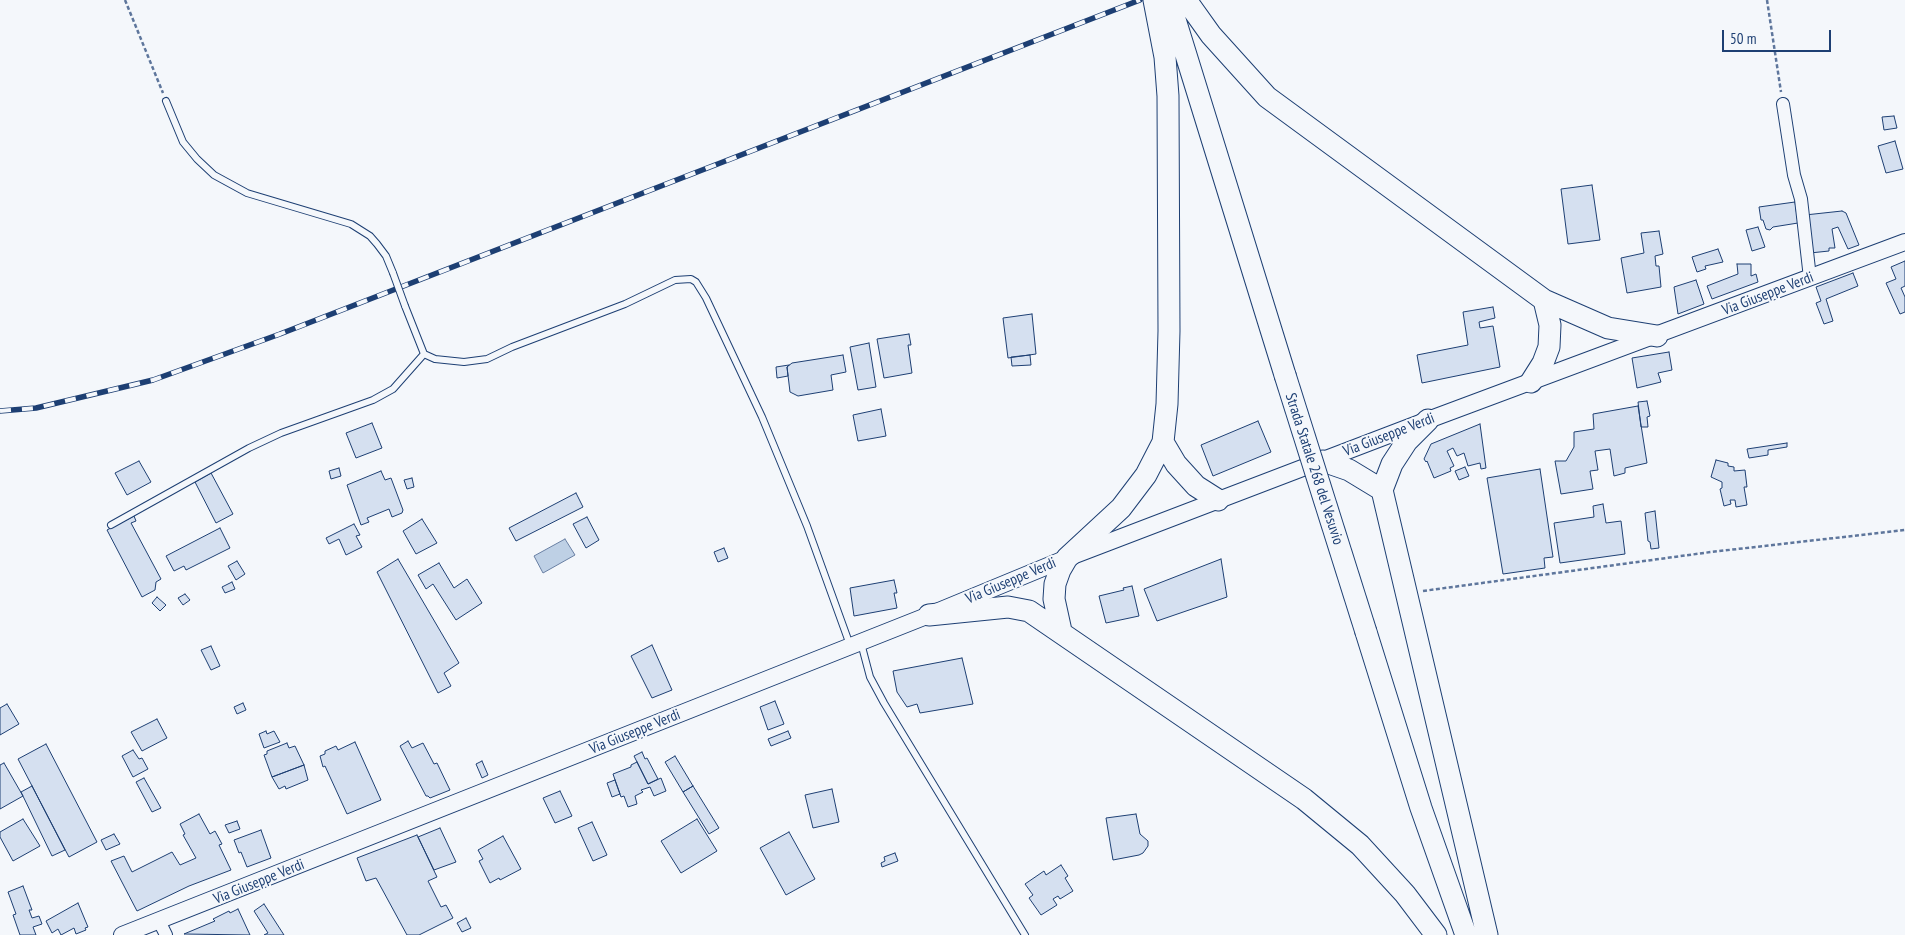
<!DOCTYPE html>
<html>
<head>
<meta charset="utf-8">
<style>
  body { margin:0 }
  #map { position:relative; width:1905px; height:935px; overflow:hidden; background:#f4f7fb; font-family:"PT Sans Narrow",sans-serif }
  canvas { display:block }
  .scale { position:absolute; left:1722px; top:30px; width:109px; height:22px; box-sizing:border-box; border:2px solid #1d3f73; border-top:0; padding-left:6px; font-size:15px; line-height:18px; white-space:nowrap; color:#1d3f73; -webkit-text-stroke:4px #f4f7fb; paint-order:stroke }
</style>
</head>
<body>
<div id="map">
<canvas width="1905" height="935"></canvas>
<div class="scale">50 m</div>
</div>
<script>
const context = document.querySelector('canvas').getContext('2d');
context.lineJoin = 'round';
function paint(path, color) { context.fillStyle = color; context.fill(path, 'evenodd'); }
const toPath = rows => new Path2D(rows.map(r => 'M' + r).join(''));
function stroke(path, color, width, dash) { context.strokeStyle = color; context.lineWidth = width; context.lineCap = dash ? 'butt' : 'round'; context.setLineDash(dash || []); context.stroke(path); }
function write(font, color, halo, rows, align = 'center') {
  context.font = font + ' "PT Sans Narrow",sans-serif'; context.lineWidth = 4; context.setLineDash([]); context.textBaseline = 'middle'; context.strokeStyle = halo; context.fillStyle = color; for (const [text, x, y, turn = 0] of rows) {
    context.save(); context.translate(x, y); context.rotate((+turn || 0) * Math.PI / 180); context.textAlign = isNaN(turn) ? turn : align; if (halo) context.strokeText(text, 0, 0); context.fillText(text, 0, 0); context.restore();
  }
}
const water = toPath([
  [565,539,575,555,543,573,534,556,565,539]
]);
paint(water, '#bed0e5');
stroke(water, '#687fa3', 1);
const building = toPath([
  [1894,116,1897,128,1884,130,1882,117,1894,116],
  [1895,141,1903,169,1886,173,1878,146,1895,141],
  [1592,185,1600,240,1568,244,1561,189,1592,185],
  [1795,202,1798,223,1773,227,1770,230,1766,229,1763,220,1761,220,1759,207,1795,202],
  [1842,211,1846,213,1859,245,1848,249,1838,227,1832,229,1835,248,1829,248,1829,251,1810,253,1805,215,1842,211],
  [1758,227,1765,247,1752,251,1746,230,1758,227],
  [1659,231,1663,254,1655,256,1656,266,1659,266,1661,287,1627,293,1621,258,1644,253,1641,233,1659,231],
  [1718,249,1723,262,1705,266,1706,269,1697,272,1692,257,1718,249],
  [1905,261,1905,286,1901,288,1905,297,1905,312,1900,314,1886,283,1896,279,1891,267,1905,261],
  [1737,264,1751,264,1751,276,1756,274,1758,282,1712,299,1707,286,1738,274,1737,264],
  [1853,273,1858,286,1826,299,1833,321,1824,324,1816,303,1821,301,1816,287,1853,273],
  [1696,280,1704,304,1678,314,1674,287,1696,280],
  [1493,307,1495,318,1479,322,1480,328,1493,326,1500,367,1422,383,1417,355,1468,345,1463,312,1493,307],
  [1032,314,1036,354,1008,358,1003,318,1032,314],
  [909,334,911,345,908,345,912,373,884,378,877,339,909,334],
  [869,343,876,387,858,390,850,347,869,343],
  [1669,352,1672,370,1658,373,1661,382,1637,388,1632,358,1669,352],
  [843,355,846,372,831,375,833,390,798,396,790,392,787,367,792,363,843,355],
  [1030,355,1031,365,1012,366,1011,357,1030,355],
  [789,365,787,367,788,376,777,378,776,367,789,365],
  [1647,401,1650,416,1647,417,1648,427,1641,427,1638,402,1647,401],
  [1638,406,1647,463,1625,468,1625,473,1614,476,1610,449,1595,451,1598,470,1590,471,1593,489,1561,494,1555,461,1566,461,1574,447,1574,432,1594,429,1593,414,1638,406],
  [881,409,886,436,858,441,853,415,881,409],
  [1258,421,1271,452,1213,476,1201,445,1258,421],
  [372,423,382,448,356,458,346,433,372,423],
  [1480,424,1486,468,1481,469,1480,463,1468,466,1464,453,1457,456,1453,448,1447,451,1454,466,1450,468,1451,471,1434,478,1427,461,1426,462,1424,459,1431,444,1480,424],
  [1787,443,1787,447,1768,450,1768,455,1749,458,1747,449,1787,443],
  [1716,460,1728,463,1728,466,1734,467,1734,471,1745,470,1747,487,1744,487,1747,505,1736,507,1735,500,1730,500,1731,504,1724,506,1720,489,1722,488,1722,482,1711,477,1716,460],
  [139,461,151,482,127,495,115,473,139,461],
  [1465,467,1469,476,1459,480,1455,471,1465,467],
  [339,468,341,476,331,479,329,471,339,468],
  [1540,469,1553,557,1544,558,1545,568,1503,574,1487,478,1540,469],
  [381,471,385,480,391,478,403,510,402,513,392,517,389,509,367,518,369,522,361,525,347,485,381,471],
  [211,473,233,514,216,523,195,482,211,473],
  [412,478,414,487,407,489,404,480,412,478],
  [576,493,583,507,516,541,509,528,576,493],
  [1603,504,1606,523,1621,521,1625,554,1560,563,1554,523,1594,517,1593,506,1603,504],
  [1655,511,1659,548,1651,549,1650,542,1648,541,1645,513,1655,511],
  [134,516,136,521,131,523,161,579,156,582,155,590,142,597,107,530,134,516],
  [587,517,599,540,586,548,573,524,587,517],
  [422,519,437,543,416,554,403,531,422,519],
  [354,524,360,535,356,536,362,547,346,555,339,539,329,544,326,538,354,524],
  [220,528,230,548,186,570,184,566,174,571,166,556,220,528],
  [724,548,728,558,718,562,714,552,724,548],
  [398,559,459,663,444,673,451,686,438,693,377,572,398,559],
  [1221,559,1227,597,1157,621,1144,589,1221,559],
  [237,561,245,574,236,580,228,566,237,561],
  [439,563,454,588,467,579,482,603,456,620,433,584,426,589,418,575,439,563],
  [894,580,897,593,894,593,897,608,854,616,850,588,894,580],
  [232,582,235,589,225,593,222,587,232,582],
  [1132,586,1139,616,1106,623,1099,596,1124,590,1123,588,1132,586],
  [185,594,190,600,183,605,178,598,185,594],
  [157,597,166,605,160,611,152,603,157,597],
  [652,645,672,690,652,698,631,656,652,645],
  [211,646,220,666,211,670,201,650,211,646],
  [962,658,973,704,920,713,917,704,907,707,897,692,893,671,962,658],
  [775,701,784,724,768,730,760,707,775,701],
  [243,703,246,710,237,714,234,707,243,703],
  [7,704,19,724,0,735,0,708,7,704],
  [157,719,167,738,142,751,131,732,157,719],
  [266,731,267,734,274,731,280,742,264,748,259,734,266,731],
  [788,731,791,738,771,746,768,739,788,731],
  [408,741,412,748,423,743,434,764,437,763,450,790,430,798,428,796,426,796,400,746,408,741],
  [355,742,381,800,347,814,325,766,323,767,320,756,325,754,325,751,336,746,338,750,355,742],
  [287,743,289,748,295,746,304,765,272,777,264,755,267,754,267,751,287,743],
  [46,744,97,842,69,857,18,759,46,744],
  [133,750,139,759,142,758,148,769,133,777,122,756,133,750],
  [642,752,645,759,647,758,658,779,648,784,634,756,642,752],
  [675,756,693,786,683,792,665,762,675,756],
  [482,761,488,775,482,778,476,764,482,761],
  [637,762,648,784,661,778,666,791,654,796,650,787,641,790,643,792,635,796,637,804,628,807,624,796,621,797,613,774,631,767,631,765,637,762],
  [4,763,23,796,0,809,0,765,4,763],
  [304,765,308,780,286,789,285,786,279,789,272,777,304,765],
  [144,778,161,808,152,812,136,782,144,778],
  [615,780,620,794,612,797,607,783,615,780],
  [32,786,65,850,52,856,21,792,32,786],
  [693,786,719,828,709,834,683,792,693,786],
  [832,789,839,822,813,828,805,795,832,789],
  [560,791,572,816,555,823,543,798,560,791],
  [199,814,210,834,215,831,222,844,219,845,231,870,189,886,137,911,111,861,124,856,132,872,172,852,180,865,196,858,183,835,185,834,180,824,199,814],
  [1136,814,1140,834,1148,841,1148,846,1143,853,1139,855,1113,860,1106,818,1136,814],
  [23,819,40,846,13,861,0,837,0,832,23,819],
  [697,819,717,851,681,873,661,841,697,819],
  [237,821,240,829,229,833,225,825,237,821],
  [592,822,607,855,593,861,578,828,592,822],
  [440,828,456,862,434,870,418,837,440,828],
  [261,830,271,858,247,867,241,852,239,853,234,840,261,830],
  [789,832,815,879,786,895,760,848,789,832],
  [114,834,120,844,106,850,101,840,114,834],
  [417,835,437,877,428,881,441,907,446,905,453,918,419,935,407,935,376,878,366,881,357,858,417,835],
  [503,836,521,869,500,880,499,878,490,883,479,861,483,859,478,850,503,836],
  [895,853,898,861,882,867,881,863,885,861,884,857,895,853],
  [1061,865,1068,876,1065,878,1073,891,1060,899,1058,896,1053,899,1057,905,1041,915,1029,898,1033,895,1025,884,1044,871,1046,875,1061,865],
  [23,886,32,910,29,910,32,918,39,916,42,924,33,927,36,935,20,935,13,915,16,914,8,892,23,886],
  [78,903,88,927,85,928,86,930,76,934,74,928,61,935,58,929,52,933,46,921,78,903],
  [264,904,284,935,264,935,268,933,254,911,264,904],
  [238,909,250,935,184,934,215,921,213,919,229,911,230,913,238,909],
  [466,918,471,928,462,932,457,923,466,918]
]);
paint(building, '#d5e0f0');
stroke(building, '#1d3f73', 1);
const service = toPath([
  [166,101,183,142,197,159,214,175,247,193,351,224,370,236,377,244,386,256,393,273],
  [405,306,424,354,435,359,464,362,487,359,512,347,625,304,675,280,691,279,696,282,706,298,762,417,807,526,850,645],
  [111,525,249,448,281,433,373,400,393,389,424,354],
  [861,643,870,677,884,703,1025,935]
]);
const minor = toPath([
  [1783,104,1794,175,1801,199,1810,278],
  [159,921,166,935]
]);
const tertiary = toPath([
  [122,935,929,615,1067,558,1428,420,1905,242]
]);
const trunk = toPath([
  [1169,0,1285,375],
  [1186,0,1211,35,1267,97,1544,300,1608,328,1657,336],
  [1531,382,1543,363,1549,347,1550,325,1544,300],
  [1428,420,1407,441,1392,464,1382,490,1487,935],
  [1163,442,1176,464,1196,486,1218,500],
  [1323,461,1349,470,1382,490],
  [929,615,1008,607,1029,611,1304,799,1360,845,1405,894,1436,935],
  [1061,631,1054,599,1055,584,1060,570,1067,558,1121,508,1146,475,1163,442,1167,404,1169,331,1168,96,1165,57,1154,0],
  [1366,632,1421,808,1466,935]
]);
stroke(service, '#1d3f73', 8);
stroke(minor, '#1d3f73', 14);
stroke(tertiary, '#1d3f73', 18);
stroke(trunk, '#1d3f73', 23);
stroke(toPath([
  [125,0,163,93],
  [1767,0,1781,92],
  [1423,591,1711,552,1905,530]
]), '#5e769c', 2.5, [4, 2.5]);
stroke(service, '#f4f7fb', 6);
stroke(minor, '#f4f7fb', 12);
stroke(tertiary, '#f4f7fb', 16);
stroke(trunk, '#f4f7fb', 21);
const rail = toPath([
  [0,411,36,408,153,380,280,334,1140,0]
]);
stroke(rail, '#1d3f73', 5.5);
stroke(rail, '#f4f7fb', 4, [11]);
const serviceBridge = toPath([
  [393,273,405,306]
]);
const trunkBridge = toPath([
  [1285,375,1366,632]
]);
stroke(serviceBridge, '#1d3f73', 8, []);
stroke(trunkBridge, '#1d3f73', 23, []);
stroke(serviceBridge, '#f4f7fb', 6);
stroke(trunkBridge, '#f4f7fb', 21);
write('15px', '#1d3f73', '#f4f7fb', [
  ["Via Giuseppe Verdi",1768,294,-21],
  ["Via Giuseppe Verdi",1389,435,-21],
  ["Strada Statale 268 del Vesuvio",1314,469,72],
  ["Via Giuseppe Verdi",1011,581,-23],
  ["Via Giuseppe Verdi",635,732,-22],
  ["Via Giuseppe Verdi",259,882,-22]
]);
</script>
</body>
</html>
